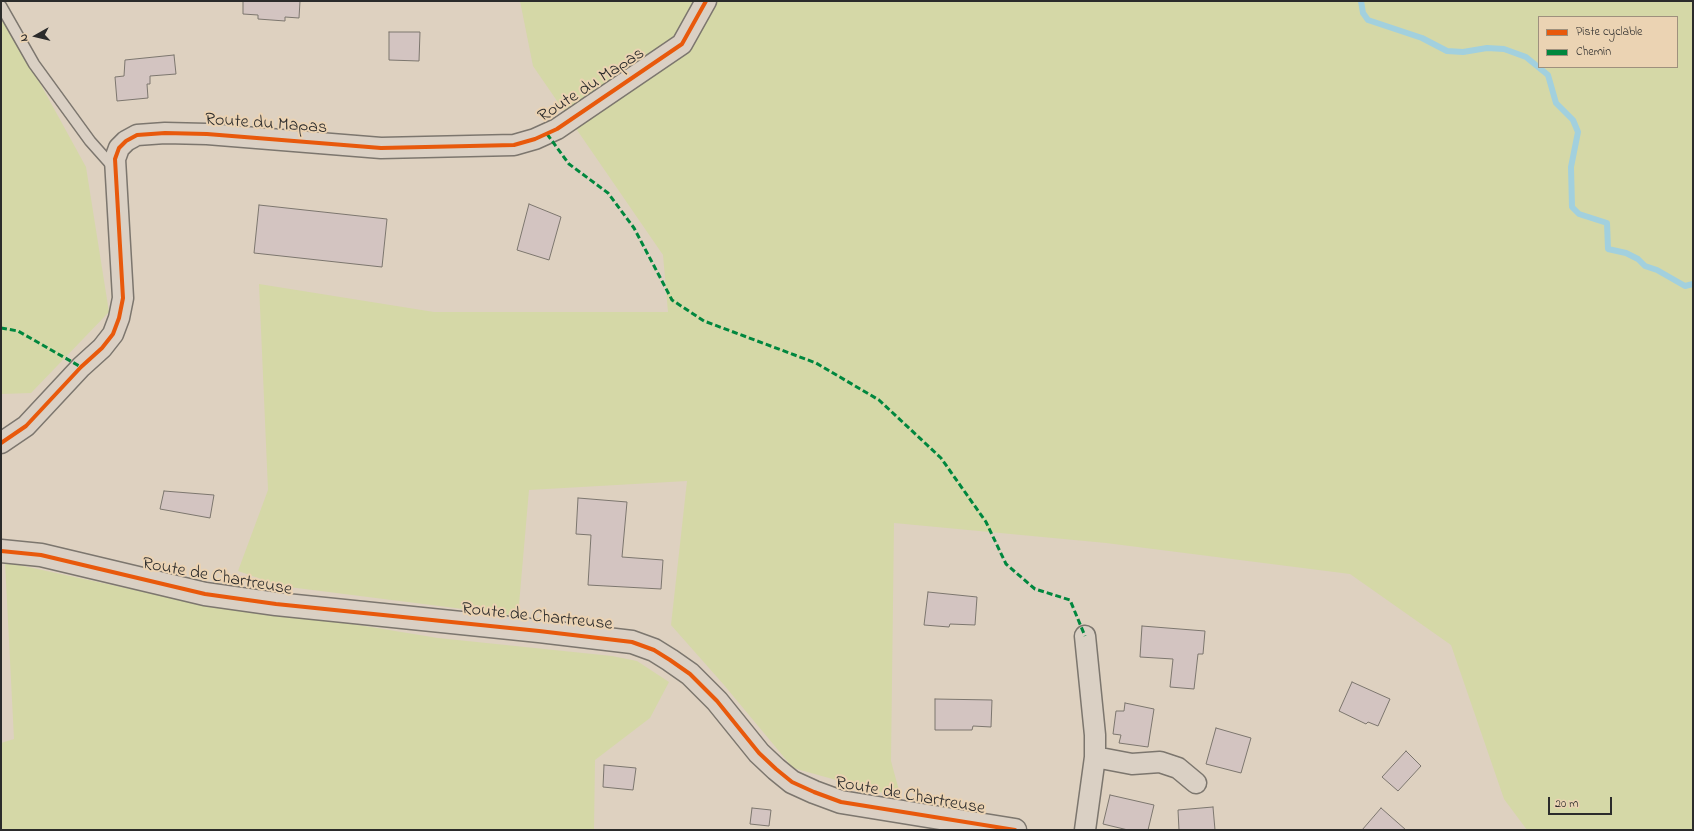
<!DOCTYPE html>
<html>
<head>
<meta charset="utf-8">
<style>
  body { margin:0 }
  #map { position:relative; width:1694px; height:831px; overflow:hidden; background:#ded1c0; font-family:"Indie Flower",sans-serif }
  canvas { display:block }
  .frame { position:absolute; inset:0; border:2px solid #2b2b2b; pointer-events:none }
  .legend { position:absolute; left:1538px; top:16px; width:140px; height:52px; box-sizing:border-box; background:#ebd3b3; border:1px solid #9e907d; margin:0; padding:5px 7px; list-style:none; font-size:12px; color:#2b2b2b }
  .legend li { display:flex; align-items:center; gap:8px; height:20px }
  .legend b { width:20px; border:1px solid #9e907d }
  .north { position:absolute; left:16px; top:16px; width:40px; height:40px; -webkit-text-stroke:3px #ebd3b3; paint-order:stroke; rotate:262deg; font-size:11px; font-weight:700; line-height:16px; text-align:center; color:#2b2b2b }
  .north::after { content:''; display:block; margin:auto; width:14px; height:18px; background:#2b2b2b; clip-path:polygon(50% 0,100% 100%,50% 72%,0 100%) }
  .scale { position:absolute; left:1548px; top:797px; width:64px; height:18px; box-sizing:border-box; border:2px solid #2b2b2b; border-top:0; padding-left:5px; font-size:12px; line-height:14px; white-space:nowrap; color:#2b2b2b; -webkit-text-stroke:3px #ebd3b3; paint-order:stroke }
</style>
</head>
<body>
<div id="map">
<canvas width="1694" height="831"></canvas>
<div class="frame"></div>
<ul class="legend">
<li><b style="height:5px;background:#e8590c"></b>Piste cyclable</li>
<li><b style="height:5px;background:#00873e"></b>Chemin</li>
</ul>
<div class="north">N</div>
<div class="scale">20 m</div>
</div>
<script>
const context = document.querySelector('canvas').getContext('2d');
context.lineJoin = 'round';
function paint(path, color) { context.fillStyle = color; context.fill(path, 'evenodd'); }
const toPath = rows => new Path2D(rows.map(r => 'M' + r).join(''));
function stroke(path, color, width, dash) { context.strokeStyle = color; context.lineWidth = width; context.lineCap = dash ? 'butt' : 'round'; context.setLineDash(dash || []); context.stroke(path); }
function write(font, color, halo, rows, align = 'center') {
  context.font = font + ' "Indie Flower",sans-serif'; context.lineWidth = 4; context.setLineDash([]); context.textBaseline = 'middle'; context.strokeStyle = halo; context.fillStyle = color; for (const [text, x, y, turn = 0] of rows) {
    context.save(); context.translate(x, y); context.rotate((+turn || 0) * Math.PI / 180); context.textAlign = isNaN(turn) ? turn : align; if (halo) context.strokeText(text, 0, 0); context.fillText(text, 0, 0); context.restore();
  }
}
paint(toPath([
  [520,1,1693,1,1693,830,1527,830,1504,799,1451,645,1350,574,1106,543,894,523,891,761,901,798,793,768,724,685,671,625,687,481,529,490,518,616,281,586,238,571,268,490,259,284,434,312,668,312,663,255,533,66],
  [1539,17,1677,17,1677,67,1539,67],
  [1,12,86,167,109,312,31,393,1,394],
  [5,562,200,604,310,617,438,638,612,656,637,661,669,682,650,718,595,760,594,830,1,830,1,743,14,739]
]), '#d5d8a7');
stroke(toPath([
  [1361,1,1363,13,1368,20,1422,38,1447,51,1463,52,1487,48,1504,49,1526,57,1548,75,1556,103,1573,120,1578,132,1571,167,1572,207,1579,214,1607,223,1608,249,1626,253,1638,259,1645,266,1657,270,1685,286,1693,284]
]), '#a2d0de', 6);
const building = toPath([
  [243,1,300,1,299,18,285,17,285,21,258,19,258,15,243,14,243,1],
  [389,32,420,32,419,61,389,60,389,32],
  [174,55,176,74,150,76,150,84,147,84,148,98,117,101,115,77,124,76,125,60,174,55],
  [529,204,561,217,549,260,517,250,529,204],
  [259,205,387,219,382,267,254,253,259,205],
  [164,491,214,495,210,518,160,509,164,491],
  [578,498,627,502,622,557,663,560,661,589,588,585,591,535,576,534,578,498],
  [928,592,977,597,975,625,950,624,949,627,924,625,928,592],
  [1142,626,1205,631,1203,654,1198,654,1194,689,1170,687,1173,659,1140,657,1142,626],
  [1352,682,1390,699,1378,726,1368,722,1366,724,1339,711,1352,682],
  [935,699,992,700,991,727,973,726,972,730,935,730,935,699],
  [1125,703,1154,709,1148,747,1119,743,1121,735,1113,734,1116,711,1124,711,1125,703],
  [1216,728,1251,738,1241,773,1206,764,1216,728],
  [1406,751,1421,766,1398,791,1382,777,1406,751],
  [604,765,636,768,633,790,603,787,604,765],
  [1110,795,1154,805,1148,830,1128,830,1103,824,1110,795],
  [1213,807,1215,830,1179,830,1178,810,1213,807],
  [752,808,771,810,769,826,750,824,752,808],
  [1381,808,1406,830,1362,830,1381,808]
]);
paint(building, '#d3c4c1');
stroke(building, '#7c766e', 1);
const lane = toPath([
  [1,6,34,64,90,141,114,168]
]);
const street = toPath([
  [1,443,26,426,81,367,102,348,113,334,119,318,123,298,115,159,119,148,126,141,137,135,165,133,207,134,381,148,514,145,535,139,557,129,682,44,706,1],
  [1085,636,1095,735,1095,757,1085,830],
  [1095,757,1132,764,1160,762,1178,768,1196,783]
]);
const secondary = toPath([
  [1,551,41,555,205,594,276,604,539,631,632,642,654,650,670,660,690,674,717,701,759,753,776,769,792,782,814,792,841,802,1015,830]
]);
stroke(lane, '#7c766e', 13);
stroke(street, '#7c766e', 23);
stroke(secondary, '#7c766e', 25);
stroke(lane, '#dad0c4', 10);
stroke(street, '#dad0c4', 20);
stroke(secondary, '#dad0c4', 22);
stroke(toPath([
  [547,134,569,164,608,193,634,228,672,300,704,321,816,363,879,400,941,458,986,522,1006,564,1035,589,1070,600,1085,636],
  [1,328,18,331,81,367]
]), '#00873e', 3, [6, 3]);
stroke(toPath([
  [1,443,26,426,81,367,102,348,113,334,119,318,123,298,115,159,119,148,126,141,137,135,165,133,207,134,381,148,514,145,535,139,557,129,682,44,706,1],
  [1,551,41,555,205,594,276,604,539,631,632,642,654,650,670,660,690,674,717,701,759,753,776,769,792,782,814,792,841,802,1015,830]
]), '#e8590c', 4);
write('18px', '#2b2b2b', '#ebd3b3', [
  ["Route du Mapas",592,86,-33],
  ["Route du Mapas",266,125,4],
  ["Route de Chartreuse",217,578,10],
  ["Route de Chartreuse",537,618,6],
  ["Route de Chartreuse",910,797,10]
]);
</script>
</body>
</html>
